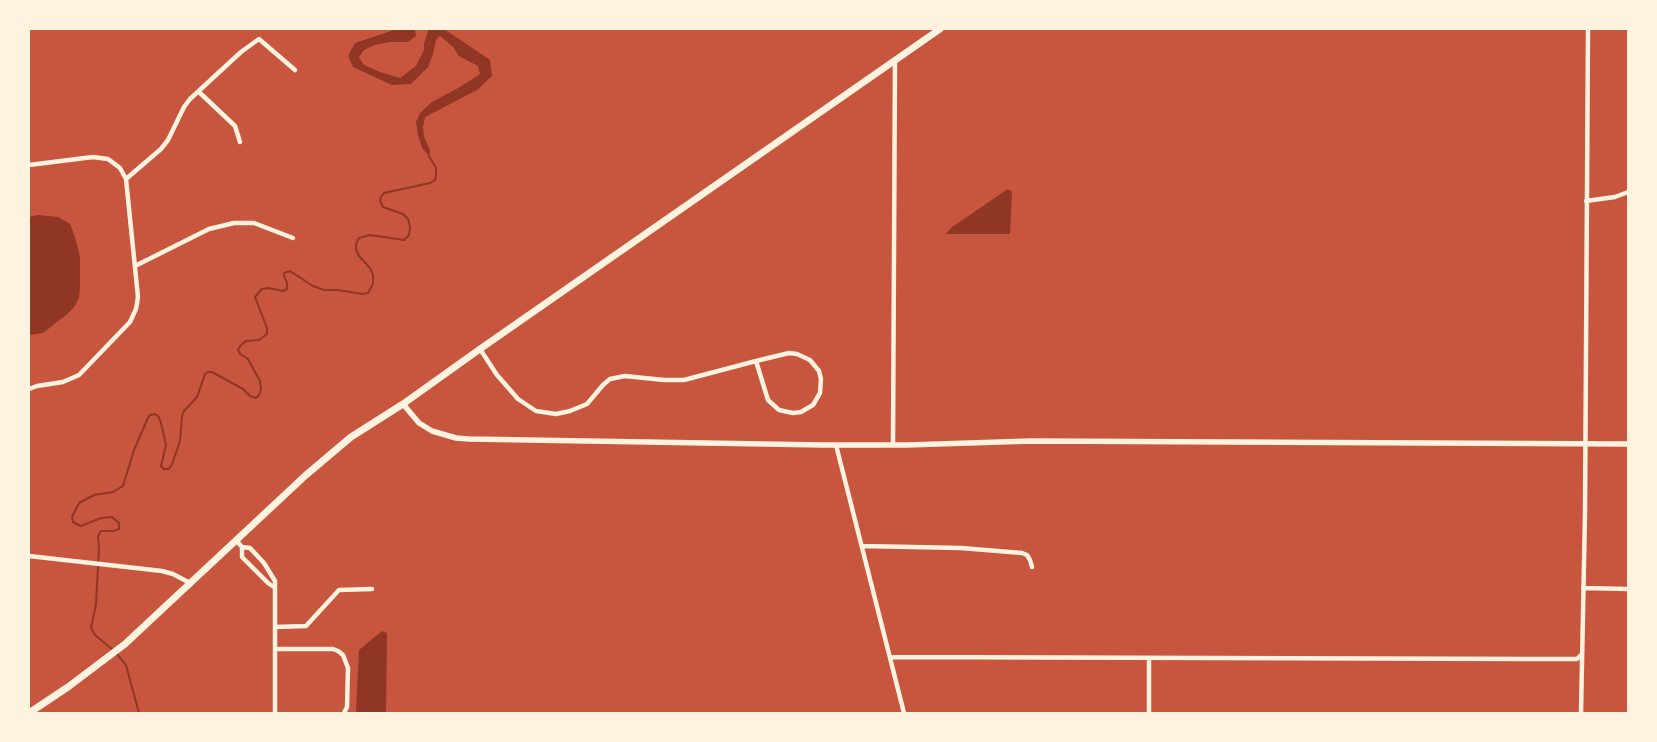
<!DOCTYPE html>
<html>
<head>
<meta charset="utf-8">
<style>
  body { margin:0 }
  #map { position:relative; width:1657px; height:742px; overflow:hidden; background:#c8553d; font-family:"Fira Sans Condensed",sans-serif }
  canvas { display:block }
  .frame { position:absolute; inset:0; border:30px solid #fff3e0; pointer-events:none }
</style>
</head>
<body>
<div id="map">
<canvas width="1657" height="742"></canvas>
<div class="frame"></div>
</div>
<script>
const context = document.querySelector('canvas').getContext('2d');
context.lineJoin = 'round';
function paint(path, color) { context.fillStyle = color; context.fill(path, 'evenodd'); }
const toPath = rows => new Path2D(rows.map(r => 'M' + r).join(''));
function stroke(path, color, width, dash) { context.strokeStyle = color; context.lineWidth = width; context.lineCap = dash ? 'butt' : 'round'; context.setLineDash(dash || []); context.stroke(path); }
paint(toPath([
  [397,29,415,29,416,36,408,42,390,42,375,45,364,50,359,57,364,65,380,72,400,78,416,66,424,50,424,43,429,29,444,29,490,60,492,76,477,90,425,117,423,128,424,137,430,150,429,156,422,148,418,135,416,122,420,113,432,102,460,87,480,74,478,66,459,56,453,47,440,36,436,40,433,54,428,67,411,84,392,85,353,67,348,56,355,43],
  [1008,189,1012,192,1010,234,946,234,952,227],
  [38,215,58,217,70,224,75,237,80,257,80,284,79,298,74,307,66,315,43,333,29,335,29,217],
  [382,631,387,633,386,713,357,713,356,712,359,650]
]), '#8f3625');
stroke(toPath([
  [113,650,95,635,91,628,96,604,99,548,98,536,101,531,113,531,119,529,119,523,112,517,101,518,81,526,73,522,72,517,79,503,94,495,113,492,123,486,134,450,148,418,150,415,155,414,159,417,161,423,166,445,161,466,164,469,169,469,172,464,180,441,182,416,184,411,197,397,205,374,208,372,212,372,243,389,250,396,256,398,259,395,261,389,260,381,248,359,240,354,238,350,241,345,246,341,259,340,267,334,267,328,255,297,262,289,268,288,283,291,287,289,287,283,284,276,284,273,290,271,313,286,324,290,338,290,362,294,368,293,373,284,373,275,370,268,359,256,356,249,356,244,359,238,370,235,404,240,409,235,410,227,408,219,403,214,383,207,380,201,381,197,384,193,430,183,435,180,436,175,436,168,429,156],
  [116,653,126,665,139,713]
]), '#8f3625', 2);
stroke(toPath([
  [199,92,235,126,240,142],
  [29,165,93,157,108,159,120,168,126,179,138,297,136,309,130,322,79,375,63,382,37,386,29,389],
  [126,179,161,149,168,140,184,107,190,99,241,52,259,39,295,70],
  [1586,201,1615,197,1628,192],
  [135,266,209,229,234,223,254,223,293,238],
  [480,349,497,375,518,399,536,411,556,414,570,411,587,404,603,385,610,379,625,376,664,380,684,380,756,361],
  [789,353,797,354,810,360,819,371,821,379,820,393,813,405,801,412,793,413,779,410,768,400,756,361,789,353],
  [836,445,904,713],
  [893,445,895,61],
  [236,540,242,547,242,557,268,583,274,587],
  [862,546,961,548,1022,553,1027,555,1030,560,1032,567],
  [242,547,250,548,264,563,275,581,275,713],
  [29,556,162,571,173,574,190,583],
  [1583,588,1628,589],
  [275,627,306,626,339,590,372,589],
  [275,649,333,649,338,651,343,655,348,668,347,707,344,713],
  [890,657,1530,659,1577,659,1581,655],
  [1149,658,1149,713],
  [1581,713,1585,514,1588,29]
]), '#fff3e0', 4.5);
stroke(toPath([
  [403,404,419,423,432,431,456,438,469,439,823,445,907,445,1031,441,1628,444]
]), '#fff3e0', 5.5);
stroke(toPath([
  [29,713,68,687,125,644,306,475,351,437,403,404,480,349,940,29]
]), '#fff3e0', 7);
</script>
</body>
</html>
